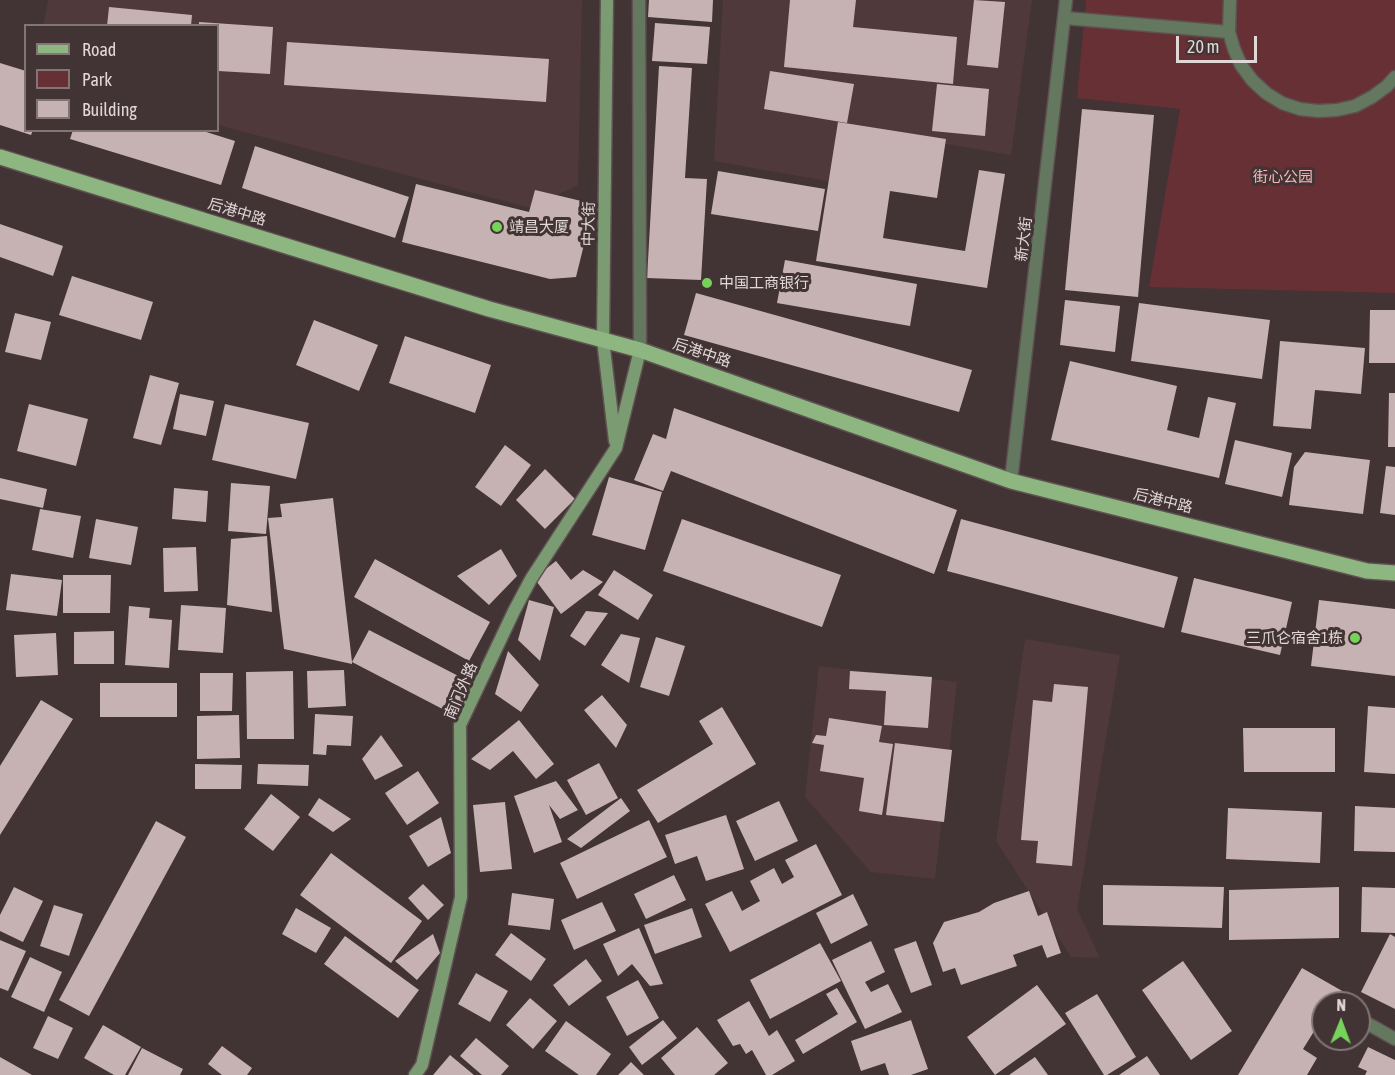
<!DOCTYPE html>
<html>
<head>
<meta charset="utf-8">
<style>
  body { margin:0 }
  #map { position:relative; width:1395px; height:1075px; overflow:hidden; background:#423334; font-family:"Asap Condensed",sans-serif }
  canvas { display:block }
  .legend { position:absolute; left:24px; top:24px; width:195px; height:108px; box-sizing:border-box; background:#423334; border:2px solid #827575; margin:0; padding:8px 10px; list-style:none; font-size:18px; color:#e1d7d7 }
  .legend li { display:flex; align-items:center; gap:12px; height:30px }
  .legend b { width:30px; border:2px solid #827575 }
  .north { position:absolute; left:1311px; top:991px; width:60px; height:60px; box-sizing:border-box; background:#423334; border:2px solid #827575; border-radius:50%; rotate:1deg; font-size:16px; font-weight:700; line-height:24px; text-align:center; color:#e1d7d7 }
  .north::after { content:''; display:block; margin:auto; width:21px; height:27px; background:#76d25a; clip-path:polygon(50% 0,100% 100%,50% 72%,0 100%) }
  .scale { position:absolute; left:1176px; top:36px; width:81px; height:27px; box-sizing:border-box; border:3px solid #e1d7d7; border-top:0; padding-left:8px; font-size:18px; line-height:21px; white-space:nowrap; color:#e1d7d7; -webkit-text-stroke:4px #423334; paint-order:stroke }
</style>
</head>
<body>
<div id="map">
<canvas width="1395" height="1075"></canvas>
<ul class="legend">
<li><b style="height:8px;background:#8db681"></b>Road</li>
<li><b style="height:16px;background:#673035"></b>Park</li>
<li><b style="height:16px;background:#c6b2b3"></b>Building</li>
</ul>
<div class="north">N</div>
<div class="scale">20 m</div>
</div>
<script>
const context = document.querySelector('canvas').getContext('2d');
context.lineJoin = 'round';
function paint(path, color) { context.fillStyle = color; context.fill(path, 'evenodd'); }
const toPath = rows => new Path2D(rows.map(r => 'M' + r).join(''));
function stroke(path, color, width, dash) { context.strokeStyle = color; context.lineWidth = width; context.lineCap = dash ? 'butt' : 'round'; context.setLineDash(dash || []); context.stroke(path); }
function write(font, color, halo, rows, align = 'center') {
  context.font = font + ' "Asap Condensed","Noto Sans SC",sans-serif'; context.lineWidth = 6; context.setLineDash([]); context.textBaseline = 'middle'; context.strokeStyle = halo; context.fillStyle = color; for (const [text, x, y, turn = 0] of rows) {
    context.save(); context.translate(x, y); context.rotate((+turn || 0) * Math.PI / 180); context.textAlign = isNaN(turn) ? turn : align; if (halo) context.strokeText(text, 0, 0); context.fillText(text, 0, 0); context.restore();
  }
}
paint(toPath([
  [48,0,582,0,578,185,530,208,218,125,218,26,43,26],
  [723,0,1032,0,1011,155,846,127,833,182,714,161],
  [1025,639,1120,655,1077,909,1100,958,1071,957,996,841],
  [819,666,957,682,935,879,871,872,805,797]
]), '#50393a');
paint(toPath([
  [1086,0,1395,0,1395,293,1149,287,1180,109,1077,98]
]), '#673035');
paint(toPath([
  [649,0,713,0,712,22,648,17],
  [790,0,856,0,853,27,957,37,953,84,784,67],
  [974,0,1005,2,998,68,967,65],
  [109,7,192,15,191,26,107,26],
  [199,22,273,27,270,74,218,71,218,26,199,26],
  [655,23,710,27,707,64,652,61],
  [287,42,549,59,546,102,284,85],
  [0,63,26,71,26,130,33,130,31,135,0,125],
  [659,66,692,68,685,178,707,179,701,280,647,278],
  [770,71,854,84,847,123,764,109],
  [937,84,989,89,985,136,932,131],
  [1082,109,1154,115,1138,297,1065,290],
  [838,122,946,139,937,198,890,191,883,238,965,251,979,170,1005,174,987,288,816,261],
  [73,130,200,130,235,141,221,185,70,139],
  [255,146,409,197,395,238,242,188],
  [718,171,825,189,818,231,711,214],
  [416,184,529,212,535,190,594,204,576,277,550,279,402,242],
  [0,224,63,246,53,276,0,257],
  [785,260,917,284,910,326,777,303],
  [72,276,153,302,141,340,59,315],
  [696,293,972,370,959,412,684,335],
  [1065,300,1120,306,1115,352,1060,345],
  [1139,303,1270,320,1262,379,1131,361],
  [1370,310,1395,310,1395,363,1369,363],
  [15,313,51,322,41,360,5,352],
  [314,320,378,345,359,391,296,365],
  [405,336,491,365,475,413,389,383],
  [1280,341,1365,348,1361,394,1315,390,1311,429,1273,426],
  [1070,361,1177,386,1167,430,1199,438,1208,397,1236,403,1219,478,1051,440],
  [150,375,179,383,161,445,133,438],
  [1389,393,1395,393,1395,447,1388,447],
  [180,394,214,401,206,436,173,429],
  [29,404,88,419,76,466,17,451],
  [225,404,309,423,296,479,212,460],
  [674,408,957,510,934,574,671,471,663,491,634,480,653,434,666,439],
  [1235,440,1292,453,1282,497,1225,484],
  [505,445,531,465,501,506,475,487],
  [1305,452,1370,460,1363,514,1289,505,1294,467],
  [1386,466,1395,467,1395,515,1380,513],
  [545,469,575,499,545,529,516,500],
  [609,477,662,492,645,550,592,535],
  [0,478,47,489,43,508,0,499],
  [231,483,270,486,266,534,228,531],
  [174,488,208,491,206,522,172,519],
  [333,498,352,662,352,664,284,649,268,518,282,517,280,504],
  [40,509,81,516,73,558,32,550],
  [96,519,138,527,131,565,89,558],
  [682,519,841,575,822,627,663,571],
  [961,519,1178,577,1164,628,947,571],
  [267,536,272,612,227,605,231,539],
  [196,547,198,591,164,592,163,548],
  [501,549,517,576,489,605,457,576],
  [375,559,490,622,469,661,354,597],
  [556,561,571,580,583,570,603,582,561,614,534,578],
  [614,570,653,595,638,620,598,595],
  [11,574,62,580,57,616,6,610],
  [63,575,111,575,110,613,63,613],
  [1194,578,1292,602,1280,655,1181,632],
  [529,600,554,607,540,661,518,640],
  [1319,600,1395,609,1395,676,1311,666],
  [181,605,226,608,223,653,178,650],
  [129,606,150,608,149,618,172,620,169,668,125,665],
  [586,611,608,613,585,646,570,636],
  [369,630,474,684,456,716,352,662],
  [114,631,114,664,74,664,74,632],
  [56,633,58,675,16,677,14,635],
  [621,634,640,638,629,683,601,665],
  [656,637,685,646,669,696,640,687],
  [508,651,539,685,521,712,495,694],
  [344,670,346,706,308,708,307,671],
  [293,671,294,739,247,739,246,672],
  [850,671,932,677,928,728,884,725,886,691,849,689],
  [200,673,233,673,232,711,200,711],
  [100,683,177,683,177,717,100,717],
  [1054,684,1088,687,1072,866,1036,863,1038,841,1021,840,1033,700,1052,702],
  [602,695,627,725,616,748,584,710],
  [41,700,73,719,0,835,0,766],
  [1368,706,1395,708,1395,774,1364,772],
  [722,707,756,764,658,823,637,790,713,744,699,721],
  [315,714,353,716,351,746,327,745,326,755,313,754],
  [239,715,240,758,197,759,197,716],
  [829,718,882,726,879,742,893,744,882,815,859,811,864,778,820,771,824,745,812,743,816,735,826,736],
  [519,720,554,764,536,779,513,751,490,770,471,759],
  [1243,728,1335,728,1335,772,1244,772],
  [381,735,403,766,375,780,362,759],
  [895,743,952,750,944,822,886,815],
  [599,763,618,798,586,815,567,780],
  [195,764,242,765,241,789,195,789],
  [258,764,309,765,308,786,257,784],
  [418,771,439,803,407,825,385,793],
  [556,781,578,810,560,819,549,805,562,842,534,853,514,796],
  [271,794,300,817,273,851,244,829],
  [319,798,351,819,333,832,308,815],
  [621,798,630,811,581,848,567,839],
  [779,801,798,841,755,861,736,821],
  [505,802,512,869,480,872,473,805],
  [1355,806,1395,808,1395,852,1354,851],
  [1228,808,1322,812,1320,863,1226,859],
  [726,815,744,869,706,881,697,856,675,864,665,835],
  [441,817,451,853,428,867,409,836],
  [649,820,667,857,577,899,560,863],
  [156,821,186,837,89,1016,59,1000],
  [816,844,842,895,730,952,705,904,732,891,742,911,760,901,750,881,774,868,782,884,794,877,785,860],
  [331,853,422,921,391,963,300,895],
  [674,875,686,900,646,919,634,894],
  [423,884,444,905,428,920,408,898],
  [1103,885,1224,887,1222,928,1103,925],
  [14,887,43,901,23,942,0,931,0,915],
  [1339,887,1339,938,1229,940,1229,890],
  [1362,887,1395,888,1395,933,1361,932],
  [1029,891,1038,916,1047,912,1061,953,1047,958,1042,945,1013,955,1017,966,961,985,955,968,943,972,933,943,944,922,979,912,994,903],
  [512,893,554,899,550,930,508,925],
  [853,894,868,925,831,944,816,913],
  [602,902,616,931,574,950,561,920],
  [54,905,83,914,69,956,40,946],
  [296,908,331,928,316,953,282,934],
  [692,908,702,937,655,954,644,925],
  [639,928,663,984,650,986,632,964,618,976,603,944],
  [511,933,546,959,531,981,495,955],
  [433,934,440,953,417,980,395,961],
  [1390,934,1395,937,1395,1009,1361,992],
  [345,936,419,990,398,1018,324,964],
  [0,940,26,951,8,991,0,988],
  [871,941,885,972,865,982,871,992,888,984,902,1012,865,1029,832,960],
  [916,941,932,985,911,993,894,949],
  [820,943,841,981,770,1019,750,980],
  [30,957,62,972,44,1012,11,997],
  [586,959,602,981,569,1006,553,985],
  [1183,961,1232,1031,1191,1060,1142,990],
  [1302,968,1351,996,1346,1003,1323,1003,1323,1017,1303,1049,1317,1058,1307,1075,1238,1075],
  [476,973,508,991,490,1022,458,1004],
  [638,980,659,1018,627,1036,606,997],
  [1037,985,1066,1024,995,1075,967,1037],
  [837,988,857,1022,803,1054,795,1040,838,1014,826,994],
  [1097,994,1136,1057,1107,1075,1104,1075,1065,1013],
  [530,998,557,1021,533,1049,506,1025],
  [749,1001,769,1036,777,1030,795,1061,772,1075,766,1075,752,1050,746,1054,740,1044,733,1046,717,1020],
  [48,1016,73,1028,58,1059,33,1048],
  [663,1020,677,1038,642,1065,629,1047],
  [911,1020,928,1069,911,1075,889,1075,885,1063,861,1071,851,1041],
  [566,1021,611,1054,596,1075,579,1075,545,1051],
  [103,1025,141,1047,125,1075,114,1075,84,1058],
  [697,1027,728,1063,714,1075,675,1075,661,1058],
  [476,1038,509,1066,501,1075,482,1075,460,1056],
  [222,1046,252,1068,247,1075,222,1075,208,1064],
  [1368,1047,1395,1060,1395,1075,1365,1075,1367,1071,1358,1067],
  [142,1048,183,1069,180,1075,128,1075],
  [450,1055,474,1075,433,1075],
  [1147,1056,1160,1075,1119,1075],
  [0,1057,32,1075,0,1075],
  [1035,1057,1048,1075,1009,1075],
  [631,1062,644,1075,618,1075]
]), '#c6b2b3');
const minor = toPath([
  [1230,0,1229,32,1234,49,1241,65,1252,80,1266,93,1282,103,1300,109,1318,111,1337,110,1355,106,1372,97,1387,86,1395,77],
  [1065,18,1229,32],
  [1363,1021,1395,1039]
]);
const tertiary = toPath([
  [639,0,640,350],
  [1011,481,1066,0]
]);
const secondary = toPath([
  [607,0,603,340,615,441],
  [415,1075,422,1065,461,897,460,725,514,611,531,579,616,448,640,350]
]);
const primary = toPath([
  [0,157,489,309,640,350,1011,481,1367,571,1395,573]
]);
stroke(minor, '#5f5151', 15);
stroke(tertiary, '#5f5151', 15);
stroke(secondary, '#5f5151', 15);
stroke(primary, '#5f5151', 18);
stroke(minor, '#63785e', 12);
stroke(tertiary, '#63785e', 12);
stroke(secondary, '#7b9b72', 12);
stroke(primary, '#8db681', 15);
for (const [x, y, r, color] of [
  [497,227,6,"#76d25a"],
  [707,283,6,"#76d25a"],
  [1355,638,6,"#76d25a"]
]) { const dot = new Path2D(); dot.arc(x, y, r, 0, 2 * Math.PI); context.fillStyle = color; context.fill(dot); stroke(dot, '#423334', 2); }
write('15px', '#fab5b9', '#423334', [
  ["街心公园",1283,177]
]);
write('15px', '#e1d7d7', '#423334', [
  ["后港中路",237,212,17],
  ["中大街",589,224,-89],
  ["新大街",1024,239,-83],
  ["后港中路",702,353,19],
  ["后港中路",1163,501,14],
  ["南门外路",461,691,-67]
]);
write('15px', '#e1d7d7', '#423334', [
  ["靖昌大厦",509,227],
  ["中国工商银行",719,283],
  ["三爪仑宿舍1栋",1343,638,"right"]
], 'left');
</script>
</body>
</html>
